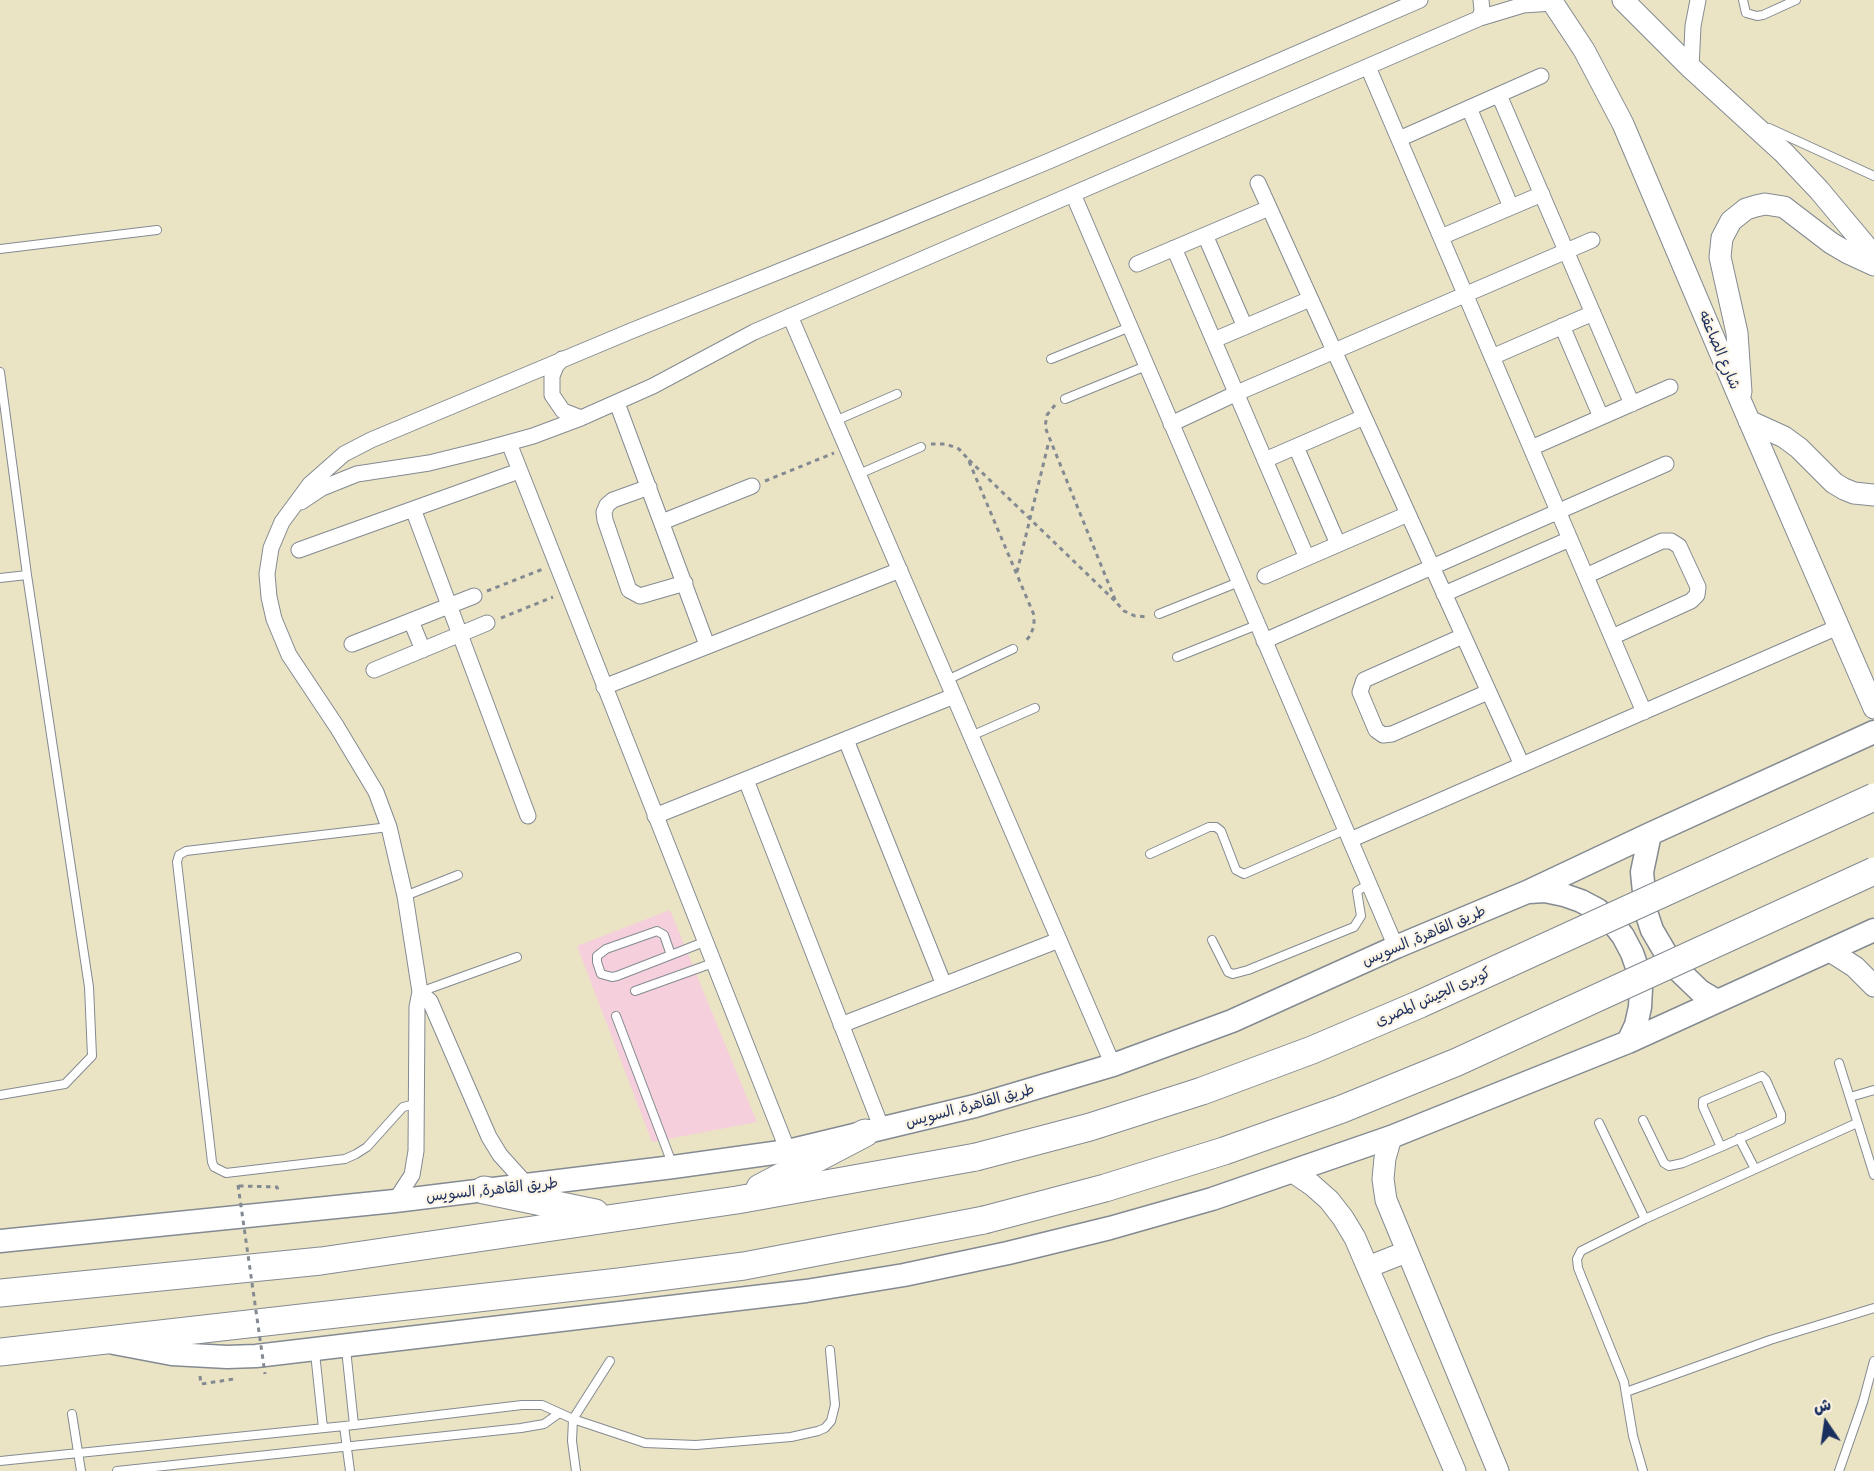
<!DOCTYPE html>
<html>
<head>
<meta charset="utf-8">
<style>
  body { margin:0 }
  #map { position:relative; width:1874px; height:1471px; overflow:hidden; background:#ebe4c4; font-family:Delius,"Playpen Sans Arabic",sans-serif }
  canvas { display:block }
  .north { position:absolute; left:1796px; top:1393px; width:60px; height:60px; -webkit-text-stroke:4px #fcf5e5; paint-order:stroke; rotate:347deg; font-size:16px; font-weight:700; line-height:24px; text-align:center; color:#1b2f5e }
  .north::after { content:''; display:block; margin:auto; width:21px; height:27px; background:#1b2f5e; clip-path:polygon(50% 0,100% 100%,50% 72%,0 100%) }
</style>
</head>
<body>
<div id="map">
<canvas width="1874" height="1471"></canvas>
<div class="north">ش</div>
</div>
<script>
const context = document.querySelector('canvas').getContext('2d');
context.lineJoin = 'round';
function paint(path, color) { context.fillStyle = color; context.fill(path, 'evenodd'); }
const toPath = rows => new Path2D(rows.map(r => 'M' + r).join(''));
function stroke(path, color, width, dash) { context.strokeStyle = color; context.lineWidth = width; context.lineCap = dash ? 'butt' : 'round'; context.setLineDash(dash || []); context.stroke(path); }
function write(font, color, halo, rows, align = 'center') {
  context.font = font + ' Delius,"Playpen Sans Arabic",sans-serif'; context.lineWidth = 4.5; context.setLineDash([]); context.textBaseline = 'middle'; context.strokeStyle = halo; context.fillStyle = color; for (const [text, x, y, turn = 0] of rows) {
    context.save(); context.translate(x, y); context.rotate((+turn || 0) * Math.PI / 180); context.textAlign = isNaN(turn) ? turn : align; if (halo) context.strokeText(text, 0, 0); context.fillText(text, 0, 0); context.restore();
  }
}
paint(toPath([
  [670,910,757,1122,652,1142,577,946]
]), '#f5cfdb');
const lane = toPath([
  [1743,0,1746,13,1757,16,1763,15,1796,0],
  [1769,128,1874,176],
  [0,249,157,230],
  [1051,359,1130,327],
  [0,372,27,575,89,987,92,1056,65,1084,0,1095],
  [1065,399,1146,366],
  [835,421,897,394],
  [859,474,921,447],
  [0,578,27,575],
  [1159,614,1239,582],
  [1177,657,1257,625],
  [947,680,1013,649],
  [971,736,1035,708],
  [389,827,186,851,179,855,177,862,212,1162,214,1167,226,1173,345,1159,356,1154,367,1147,403,1107,416,1104],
  [1150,854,1209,827,1216,827,1221,831,1236,870,1244,874,1345,830],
  [405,896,458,875],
  [1212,940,1228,972,1233,974,1248,970,1354,927,1361,916,1357,891,1369,884],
  [671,955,664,935,657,931,606,949,597,956,597,962,601,974,612,977,617,976,671,955,704,942],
  [635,991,713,963],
  [420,992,517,957],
  [616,1016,673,1166],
  [1839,1063,1874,1175],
  [1850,1097,1874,1090],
  [1643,1120,1664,1163,1669,1166,1683,1163,1721,1147,1781,1120,1781,1114,1766,1080,1762,1076,1703,1101,1703,1107,1721,1147],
  [1599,1123,1645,1219],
  [1739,1138,1755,1169],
  [346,1349,354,1425],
  [315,1353,323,1428],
  [1626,1392,1770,1340,1874,1308],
  [72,1414,81,1471],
  [344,1426,350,1471],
  [0,1461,354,1425,522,1405,542,1405,573,1419,645,1443,696,1445,791,1437,818,1431,825,1428,831,1421,835,1405,830,1350],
  [117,1471,521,1428,544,1424,558,1414],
  [576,1471,572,1441,573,1419,610,1361],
  [1643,1471,1633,1436,1624,1382,1578,1268,1577,1259,1581,1251,1645,1219,1857,1123],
  [1839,1471,1863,1402,1874,1361]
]);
const street = toPath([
  [1480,18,1482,10,1481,0],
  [1368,67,1644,712],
  [1691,68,1693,26,1698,0],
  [1499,95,1632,404],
  [1469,108,1511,207],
  [1399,139,1541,76],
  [1258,183,1522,765],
  [1073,194,1396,947],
  [1205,235,1245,327],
  [1441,237,1542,194],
  [1174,248,1307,558],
  [1137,264,1269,208],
  [790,316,1113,1065],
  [1562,326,1601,417],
  [1214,340,1310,299],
  [1492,357,1593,313],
  [562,359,556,366,552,376,552,395,563,411,581,418],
  [617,403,707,645],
  [1171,424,1237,393,1592,240],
  [509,443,788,1151],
  [1296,447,1338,544],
  [1531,448,1670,387],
  [1265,460,1364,417],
  [649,487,613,500,607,505,604,512,605,520,629,590,640,596,685,583],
  [301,502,322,488,357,474,429,463,482,450,533,436,581,418,653,386,754,332,1480,18,1523,5,1553,3],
  [413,509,528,816],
  [662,522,752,486],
  [299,550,519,471],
  [1265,576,1408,514],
  [1586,576,1662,541,1671,541,1679,546,1698,587,1697,595,1691,601,1612,637],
  [1444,594,1570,539],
  [411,621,423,650],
  [1463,636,1364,680,1360,692,1376,730,1383,735,1392,734,1488,692],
  [1264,641,1666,464],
  [352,644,474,596],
  [374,670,487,623],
  [604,687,900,570],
  [846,740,944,985],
  [746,780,882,1129],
  [655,816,954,696],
  [1350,840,1838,627],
  [420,992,430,1001,489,1137,500,1155,528,1186],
  [841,1025,1059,940],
  [395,1201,412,1175,416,1151,417,1007,420,992,405,896,389,827,376,792,337,727,289,655,274,619,269,597,267,574,271,548,282,522,310,484,344,454,371,440,631,331,882,230,1049,161,1420,0]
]);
const secondary = toPath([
  [1551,0,1584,50,1623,124,1741,402,1874,708],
  [1623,0,1691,68,1784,153,1819,190,1874,256],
  [1741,392,1737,333,1720,257,1722,238,1731,221,1746,209,1756,206,1765,204,1784,207,1831,243,1848,253,1874,265],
  [1749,421,1784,437,1799,448,1834,483,1844,489,1854,493,1874,495],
  [1830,951,1855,967,1874,986],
  [1391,1137,1385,1158,1383,1179,1386,1200,1498,1471],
  [1293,1172,1312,1185,1329,1200,1343,1218,1355,1238,1455,1471],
  [1368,1267,1406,1252]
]);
const primary = toPath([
  [1650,834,1642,872,1646,912,1652,930,1672,964,1700,991,1717,1001],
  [1529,892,1545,891,1564,895,1581,901,1598,910,1612,922,1623,936,1632,953,1638,970,1641,988,1640,1007,1636,1025,1628,1042],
  [0,1241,395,1201,673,1167,788,1151,975,1106,1113,1065,1232,1021,1396,947,1527,892,1650,834,1874,732],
  [114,1343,172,1354,227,1357,256,1356,806,1291,904,1275,1008,1253,1110,1228,1212,1199,1391,1137,1628,1042,1874,930]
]);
const highway = toPath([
  [760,1188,865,1133],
  [484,1190,595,1213],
  [0,1293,321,1261,737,1200,976,1157],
  [0,1352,619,1282,744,1266,984,1220]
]);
stroke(lane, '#838a91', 10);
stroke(street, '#838a91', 17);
stroke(secondary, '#838a91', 23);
stroke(primary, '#838a91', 25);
stroke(highway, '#838a91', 29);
stroke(toPath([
  [1055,405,1047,415,1045,427,1116,602,1124,611,1135,616,1149,617],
  [931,444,946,444,959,449,968,459,1034,615,1034,626,1030,636,1024,643],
  [969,460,1115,601],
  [765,481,834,453],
  [1017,572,1049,441],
  [487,591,543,569],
  [501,618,553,597],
  [239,1186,277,1187,279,1193],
  [200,1376,201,1384,234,1379]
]), '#838a91', 3, [4.5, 4.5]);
stroke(lane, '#fff', 8);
stroke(street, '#fff', 15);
stroke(secondary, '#fff', 21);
stroke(primary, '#fff', 22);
stroke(highway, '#fff', 27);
const highwayBridge = toPath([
  [976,1157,1090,1127,1202,1091,1312,1050,1420,1004,1874,797],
  [984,1220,1105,1188,1224,1151,1342,1109,1457,1062,1874,871]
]);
stroke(highwayBridge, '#838a91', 29, []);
stroke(toPath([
  [238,1185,265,1374]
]), '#838a91', 3, [4.5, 4.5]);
stroke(highwayBridge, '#fff', 27);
write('15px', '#1b2f5e', '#fcf5e5', [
  ["شارع الصاعقه",1719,350,67],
  ["طريق القاهرة, السويس",1424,936,-23],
  ["كوبرى الجيش المصرى",1433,997,-24],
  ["طريق القاهرة, السويس",970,1106,-15],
  ["طريق القاهرة, السويس",492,1190,-6]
]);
</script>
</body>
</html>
